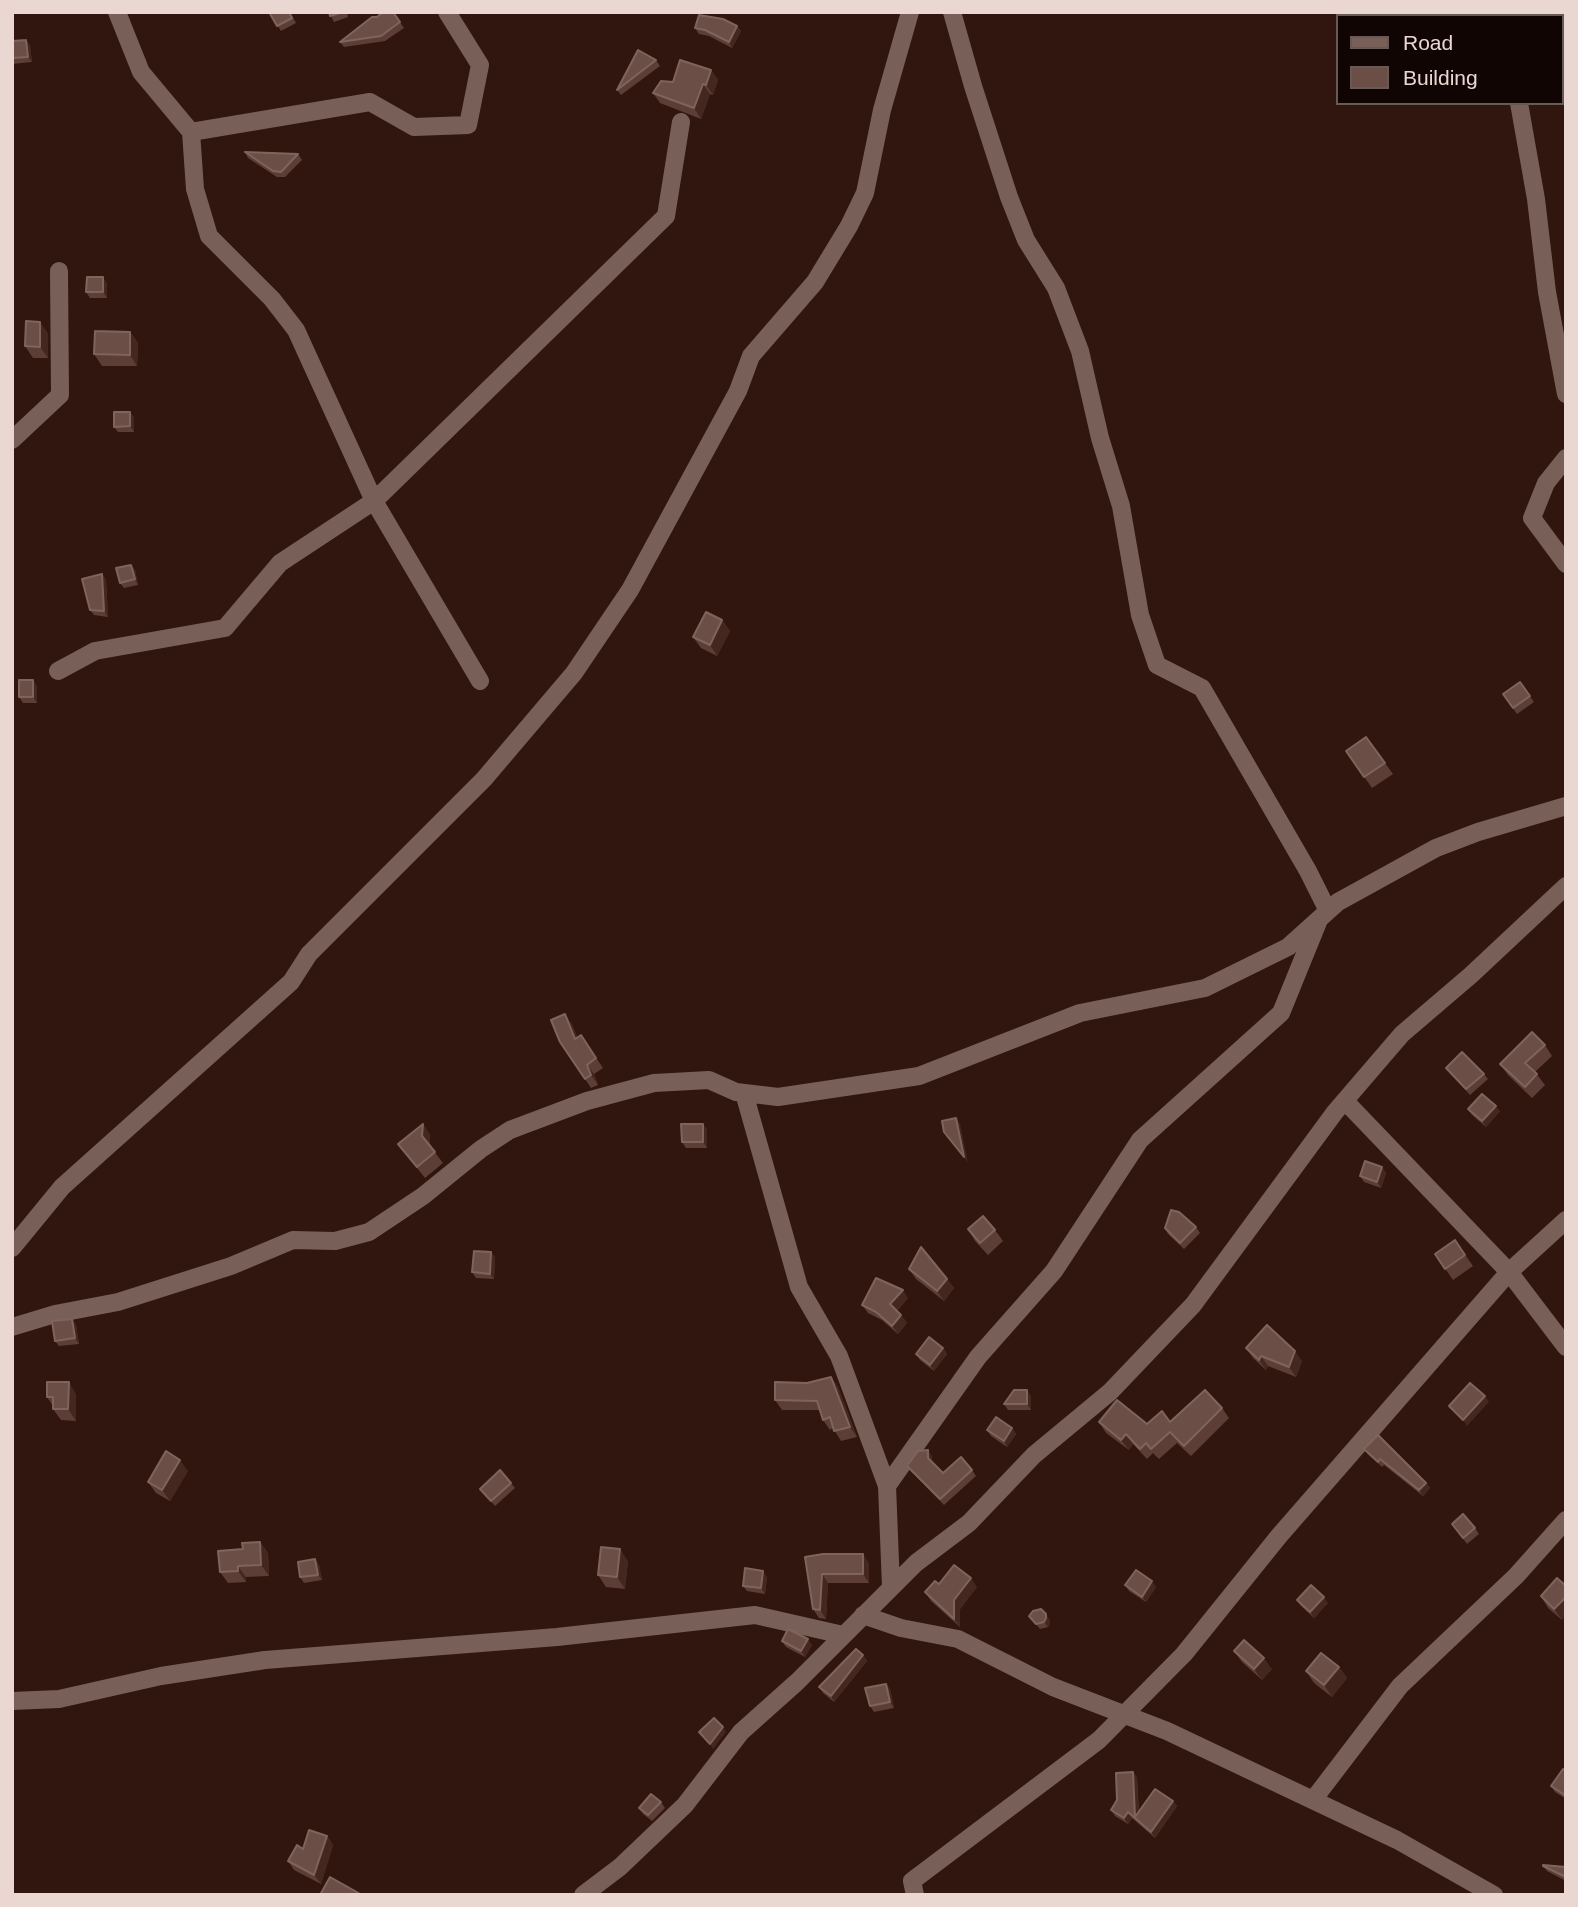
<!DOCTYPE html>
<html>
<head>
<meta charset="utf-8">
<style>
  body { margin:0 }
  #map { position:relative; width:1578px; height:1907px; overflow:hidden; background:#30160e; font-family:Arial,sans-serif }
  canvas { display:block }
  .frame { position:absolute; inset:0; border:14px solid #ead7d2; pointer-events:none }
  .legend { position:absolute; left:1336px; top:14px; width:228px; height:91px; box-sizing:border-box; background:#100503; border:2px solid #675956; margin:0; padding:9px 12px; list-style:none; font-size:21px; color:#ead7d2 }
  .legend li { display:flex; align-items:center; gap:14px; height:35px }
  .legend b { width:35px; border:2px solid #675956 }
</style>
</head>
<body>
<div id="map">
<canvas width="1578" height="1907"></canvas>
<div class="frame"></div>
<ul class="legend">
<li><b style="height:9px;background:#786059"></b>Road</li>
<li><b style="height:19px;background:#6b4f47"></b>Building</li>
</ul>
</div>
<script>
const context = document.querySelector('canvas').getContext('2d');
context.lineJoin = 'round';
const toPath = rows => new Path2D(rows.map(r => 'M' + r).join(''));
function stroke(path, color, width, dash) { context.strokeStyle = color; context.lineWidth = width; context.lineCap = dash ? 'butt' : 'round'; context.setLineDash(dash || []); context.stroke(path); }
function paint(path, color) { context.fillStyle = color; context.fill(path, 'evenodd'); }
stroke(toPath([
  [117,12,141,72,191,132,195,189,209,236,272,299,296,330,374,501,480,681],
  [952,12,973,86,1009,197,1026,240,1056,288,1080,351,1100,438,1121,506,1140,615,1157,665,1202,688,1308,871,1328,911],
  [1503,12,1503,16],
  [1557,12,1566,15],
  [1519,103,1536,199,1547,292,1566,394],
  [191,132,370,102,414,127,468,125,480,65,447,12],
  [12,440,60,395,59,271],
  [1566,458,1546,483,1532,518,1566,564],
  [58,671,95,651,225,628,280,563,374,501,666,216,681,122],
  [744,1093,799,1287,839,1356,887,1486],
  [1345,1101,1509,1272,1566,1347],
  [12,1248,62,1187,291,982,309,954,484,779,574,673,630,590,738,391,751,356,815,282,849,226,865,193,882,110,910,12],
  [12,1327,55,1314,118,1302,231,1266,293,1240,335,1241,369,1232,423,1196,481,1149,510,1130,587,1101,654,1083,709,1080,736,1092,778,1097,919,1076,1080,1013,1205,988,1288,947,1338,902,1436,848,1478,832,1566,806],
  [891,1587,887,1486,978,1357,1054,1271,1140,1140,1281,1013,1318,922],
  [863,1615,901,1628,958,1639,1053,1687,1167,1731,1397,1840,1494,1895],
  [12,1701,59,1699,161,1676,265,1660,557,1637,755,1615,843,1635],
  [1313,1800,1400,1686,1516,1576,1566,1520],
  [583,1895,620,1867,685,1805,741,1732,797,1682,916,1563,969,1523,1034,1455,1110,1392,1193,1305,1335,1112,1402,1034,1471,975,1566,886],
  [915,1895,912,1881,1099,1740,1184,1654,1279,1536,1509,1272,1566,1220]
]), '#786059', 18);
paint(toPath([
  [269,12,290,12,296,23,281,31],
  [329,12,347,12,348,17,334,22],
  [393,12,404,28,385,41,344,47,340,42,377,17],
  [737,26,741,31,732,48,709,36,699,34,695,28],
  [26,40,30,46,32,62,12,64,12,41],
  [656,60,660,66,621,95,617,90],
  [711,70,718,80,713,95,710,94,701,119,660,103,653,93,673,82],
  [245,152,298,154,302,160,285,177,277,177,248,158],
  [107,283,107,298,90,298,86,292],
  [130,332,138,343,137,366,102,366,94,354],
  [48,333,48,358,33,358,25,346],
  [130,412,134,418,134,432,118,432,114,427],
  [131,565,135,570,138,585,124,588,120,583],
  [102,574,106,580,108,617,94,615,90,610],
  [722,620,730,631,717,656,701,648,693,637],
  [1520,682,1534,702,1517,714,1503,694],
  [37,686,37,703,23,703,19,697],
  [1346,751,1385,763,1393,774,1372,788],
  [572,1024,577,1037,581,1035,603,1068,594,1074,598,1085,591,1088,585,1079],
  [1545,1045,1552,1056,1535,1072,1545,1085,1532,1098,1508,1075,1500,1064],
  [1446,1068,1484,1074,1488,1079,1470,1095],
  [1468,1109,1500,1111,1486,1127,1472,1115],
  [423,1124,430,1135,430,1146,443,1163,425,1178,398,1144],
  [707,1129,707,1148,686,1148,682,1142],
  [1382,1167,1386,1173,1381,1188,1364,1182,1360,1176],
  [1196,1227,1200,1233,1184,1249,1168,1234,1165,1228],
  [968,1229,995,1230,1003,1241,988,1255,975,1241],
  [1455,1240,1473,1266,1453,1280,1435,1254],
  [491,1252,495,1257,494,1279,476,1278,472,1272],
  [909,1269,947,1279,954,1288,944,1301,916,1279],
  [908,1298,897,1311,901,1315,907,1323,898,1334,882,1320,868,1313,862,1305],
  [72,1319,76,1325,79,1344,59,1346,55,1341],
  [943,1348,947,1354,934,1371,920,1360,916,1354],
  [1246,1348,1302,1361,1296,1377,1268,1366,1266,1370,1253,1358],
  [831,1377,838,1387,857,1437,841,1441,833,1428,830,1430,823,1420,820,1410,782,1410,775,1400,807,1383],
  [76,1394,76,1421,61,1420,53,1409,53,1406,47,1397],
  [1031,1396,1031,1410,1008,1410,1004,1404],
  [1222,1408,1229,1418,1191,1456,1177,1443,1159,1459,1153,1453,1147,1459,1133,1444,1129,1450,1106,1433,1099,1422,1147,1424,1170,1422],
  [1012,1428,1016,1434,1007,1447,991,1436,987,1430],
  [1364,1449,1426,1483,1430,1488,1423,1496,1384,1465,1382,1467,1368,1454],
  [932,1456,932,1462,943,1473,972,1470,976,1476,944,1505,911,1471,907,1466],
  [188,1471,170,1501,156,1493,148,1482],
  [511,1483,515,1488,495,1506,480,1489],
  [1452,1524,1475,1528,1479,1534,1467,1544],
  [260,1542,268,1553,269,1576,246,1577,246,1582,228,1583,220,1572,243,1549],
  [805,1557,869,1563,869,1583,828,1583,826,1619,819,1618,813,1609],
  [315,1559,319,1565,322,1580,304,1583,300,1577],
  [628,1561,625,1589,606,1587,598,1575],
  [767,1577,765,1594,747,1591,743,1586],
  [1557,1578,1562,1620,1548,1608,1541,1596],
  [939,1584,977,1587,960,1609,960,1627,931,1601,925,1592],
  [1125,1585,1156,1587,1146,1602,1129,1591],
  [1297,1600,1328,1603,1314,1618,1301,1606],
  [1029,1616,1050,1620,1050,1624,1048,1627,1040,1629],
  [782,1641,812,1645,805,1657,786,1647],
  [1234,1651,1272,1669,1262,1680,1242,1662],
  [863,1655,867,1661,834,1702,823,1693,819,1687],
  [1339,1667,1347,1678,1332,1697,1314,1683,1306,1671],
  [886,1684,890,1689,894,1708,874,1712,870,1706],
  [1566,1771,1566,1799,1555,1792,1551,1786],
  [1133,1772,1137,1778,1139,1812,1173,1801,1177,1806,1155,1838,1132,1818,1128,1824,1115,1816,1111,1810],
  [661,1802,665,1808,652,1821,643,1814,639,1808],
  [327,1836,333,1845,321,1884,294,1870,288,1861,303,1849],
  [1543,1866,1566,1867,1566,1881,1547,1871]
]), '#5c3e37');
paint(toPath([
  [737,26,741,31,732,48,729,42],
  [26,40,30,46,32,62,28,57],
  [711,70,718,80,713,95,706,85],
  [703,84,710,94,701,119,694,108],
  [103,277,107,283,107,298,103,292],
  [40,322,48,333,48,358,40,347],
  [130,332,138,343,137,366,130,355],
  [130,412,134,418,134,432,130,426],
  [131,565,135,570,138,585,135,579],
  [102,574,106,580,108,617,104,611],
  [722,620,730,631,717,656,710,645],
  [33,680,37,686,37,703,33,697],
  [565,1014,572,1024,582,1048,575,1039],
  [587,1065,594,1074,598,1085,591,1075],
  [1496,1106,1500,1111,1486,1127,1482,1121],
  [956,1118,960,1124,968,1163,964,1157],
  [423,1124,430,1135,430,1147,422,1136],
  [703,1124,707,1129,707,1148,703,1142],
  [1382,1167,1386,1173,1381,1188,1377,1182],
  [491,1252,495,1257,494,1279,490,1274],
  [947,1279,954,1288,944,1301,937,1291],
  [903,1290,908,1298,895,1313,890,1304],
  [901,1315,907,1323,898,1334,892,1326],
  [72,1319,76,1325,79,1344,75,1338],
  [943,1348,947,1354,934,1371,930,1365],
  [1295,1351,1302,1361,1296,1377,1289,1367],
  [1261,1356,1268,1366,1266,1370,1259,1360],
  [831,1377,838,1387,857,1437,850,1427],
  [69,1382,76,1394,76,1421,68,1409],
  [1027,1390,1031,1396,1031,1410,1027,1404],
  [1485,1396,1489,1402,1467,1426,1463,1420],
  [1012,1428,1016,1434,1007,1447,1004,1441],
  [1126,1434,1133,1444,1129,1450,1121,1440],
  [928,1450,932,1456,932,1464,928,1458],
  [180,1460,188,1471,170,1501,162,1490],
  [1426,1483,1430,1488,1423,1496,1419,1490],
  [260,1542,268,1553,269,1576,261,1565],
  [620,1549,628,1561,625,1589,617,1577],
  [863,1554,869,1563,869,1583,863,1574],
  [315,1559,319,1565,322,1580,318,1575],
  [238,1566,246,1577,246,1582,238,1571],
  [763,1571,767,1577,765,1594,761,1588],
  [822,1574,828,1583,826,1619,820,1610],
  [971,1578,977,1587,960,1609,960,1627,954,1619,954,1600],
  [1152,1581,1156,1587,1146,1602,1142,1597],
  [1324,1597,1328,1603,1314,1618,1310,1612],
  [1566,1597,1566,1616,1562,1620,1554,1609],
  [1046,1614,1050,1620,1050,1624,1048,1627,1044,1622],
  [808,1639,812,1645,805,1657,801,1651],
  [863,1655,867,1661,834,1702,831,1696],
  [1264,1658,1272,1669,1262,1680,1254,1669],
  [1339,1667,1347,1678,1332,1697,1324,1685],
  [886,1684,890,1689,894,1708,890,1702],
  [723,1727,726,1732,713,1749,710,1744],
  [1133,1772,1137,1778,1139,1822,1135,1817],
  [1173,1801,1177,1806,1155,1838,1151,1832],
  [1128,1812,1132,1818,1128,1824,1124,1818],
  [327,1836,333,1845,321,1884,314,1875]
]), '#44271f');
const building = toPath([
  [269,12,289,12,292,18,277,26,269,12],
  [329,12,343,12,330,16,329,12],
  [383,12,393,12,400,22,381,36,340,42,372,17,377,17,383,12],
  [699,15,723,19,737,26,729,42,705,30,695,28,699,15],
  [26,40,28,57,12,58,12,41,26,40],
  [638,50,656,60,617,90,638,50],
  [680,60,711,70,706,85,703,84,694,108,653,93,661,81,673,82,680,60],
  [245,152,298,154,281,172,273,171,245,152],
  [87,277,103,277,103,292,86,292,87,277],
  [26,321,40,322,40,347,25,346,26,321],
  [95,331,130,332,130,355,94,354,95,331],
  [114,412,130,412,130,426,114,427,114,412],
  [131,565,135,579,120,583,116,568,131,565],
  [102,574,104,611,90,610,82,579,102,574],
  [706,612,722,620,710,645,693,637,706,612],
  [19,680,33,680,33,697,19,697,19,680],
  [1520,682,1530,696,1513,708,1503,694,1520,682],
  [1366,737,1385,763,1364,777,1346,751,1366,737],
  [565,1014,575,1039,581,1035,596,1058,587,1065,591,1075,585,1079,560,1042,551,1020,565,1014],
  [1532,1032,1545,1045,1525,1063,1537,1074,1525,1087,1500,1064,1532,1032],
  [1462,1052,1484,1074,1466,1089,1446,1068,1462,1052],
  [1482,1094,1496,1106,1482,1121,1468,1109,1482,1094],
  [956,1118,964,1157,944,1132,942,1121,956,1118],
  [423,1124,422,1136,435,1152,417,1167,398,1144,423,1124],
  [681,1124,703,1124,703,1142,682,1142,681,1124],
  [1365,1161,1382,1167,1377,1182,1360,1176,1365,1161],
  [1171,1210,1179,1212,1196,1227,1180,1243,1165,1228,1171,1210],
  [983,1216,995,1230,980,1243,968,1229,983,1216],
  [1455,1240,1465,1255,1445,1269,1435,1254,1455,1240],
  [921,1247,947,1279,937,1291,909,1269,921,1247],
  [474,1251,491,1252,490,1274,472,1272,474,1251],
  [876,1278,903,1290,890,1304,901,1315,892,1326,876,1312,862,1305,876,1278],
  [72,1319,75,1338,55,1341,52,1321,72,1319],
  [1267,1325,1295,1351,1289,1367,1261,1356,1259,1360,1246,1348,1267,1325],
  [929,1337,943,1348,930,1365,916,1354,929,1337],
  [831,1377,850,1427,834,1431,830,1417,823,1420,817,1401,775,1400,775,1382,807,1383,831,1377],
  [47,1382,69,1382,68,1409,53,1409,53,1397,47,1397,47,1382],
  [1470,1383,1485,1396,1463,1420,1449,1406,1470,1383],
  [1014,1390,1027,1390,1027,1404,1004,1404,1014,1390],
  [1205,1390,1222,1408,1184,1446,1170,1432,1151,1449,1146,1443,1140,1449,1126,1434,1121,1440,1099,1422,1117,1400,1147,1424,1162,1411,1170,1422,1205,1390],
  [996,1417,1012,1428,1004,1441,987,1430,996,1417],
  [1378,1435,1426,1483,1419,1490,1380,1459,1378,1462,1364,1449,1378,1435],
  [928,1450,928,1458,943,1473,961,1457,972,1470,940,1499,907,1466,918,1451,928,1450],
  [166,1451,180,1460,162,1490,148,1482,166,1451],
  [500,1470,511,1483,491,1501,480,1489,500,1470],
  [1463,1514,1475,1528,1463,1538,1452,1524,1463,1514],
  [260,1542,261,1565,238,1566,238,1571,220,1572,218,1551,243,1549,242,1543,260,1542],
  [601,1547,620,1549,617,1577,598,1575,601,1547],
  [823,1554,863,1554,863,1574,822,1574,820,1610,813,1609,805,1557,823,1554],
  [315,1559,318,1575,300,1577,298,1562,315,1559],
  [954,1565,971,1578,954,1600,954,1619,925,1592,935,1581,939,1584,954,1565],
  [745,1568,763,1571,761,1588,743,1586,745,1568],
  [1136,1570,1152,1581,1142,1597,1125,1585,1136,1570],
  [1557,1578,1566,1586,1566,1597,1554,1609,1541,1596,1557,1578],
  [1311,1585,1324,1597,1310,1612,1297,1600,1311,1585],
  [1041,1609,1046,1614,1046,1618,1044,1622,1036,1624,1029,1616,1033,1611,1041,1609],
  [788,1629,808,1639,801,1651,782,1641,788,1629],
  [1244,1640,1264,1658,1254,1669,1234,1651,1244,1640],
  [856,1649,863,1655,831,1696,819,1687,856,1649],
  [1321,1653,1339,1667,1324,1685,1306,1671,1321,1653],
  [886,1684,890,1702,870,1706,865,1688,886,1684],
  [714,1718,723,1727,710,1744,699,1732,714,1718],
  [1563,1769,1566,1771,1566,1796,1551,1786,1563,1769],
  [1133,1772,1135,1817,1155,1789,1173,1801,1151,1832,1128,1812,1124,1818,1111,1810,1117,1800,1116,1773,1133,1772],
  [651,1794,661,1802,648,1815,639,1808,651,1794],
  [309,1830,327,1836,314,1875,288,1861,297,1845,303,1849,309,1830],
  [1543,1865,1566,1867,1566,1877,1543,1866,1543,1865],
  [330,1877,362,1895,320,1895,330,1877]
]);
paint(building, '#6b4f47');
stroke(building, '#7f645d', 2);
</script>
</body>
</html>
